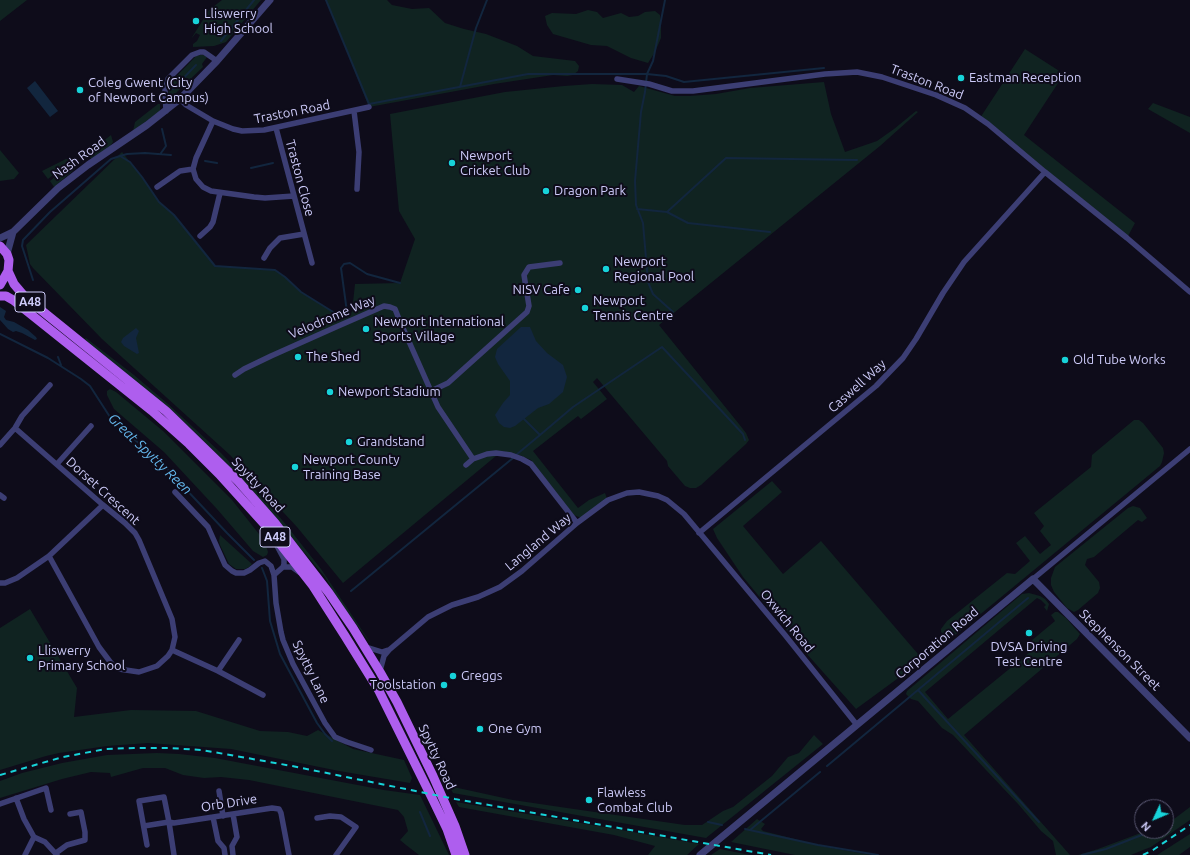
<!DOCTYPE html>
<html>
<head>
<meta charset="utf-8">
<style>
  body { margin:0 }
  #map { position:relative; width:1190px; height:855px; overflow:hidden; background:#0e0c1a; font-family:Ubuntu,sans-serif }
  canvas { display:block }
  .north { position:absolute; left:1134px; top:799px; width:40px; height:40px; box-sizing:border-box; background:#0e0c1a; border:1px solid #5a5873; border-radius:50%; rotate:226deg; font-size:11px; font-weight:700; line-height:16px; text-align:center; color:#cdcbf9 }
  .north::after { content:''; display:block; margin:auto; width:14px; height:18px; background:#17d3d9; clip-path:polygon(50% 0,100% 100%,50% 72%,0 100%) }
</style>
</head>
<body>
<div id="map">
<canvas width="1190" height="855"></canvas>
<div class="north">N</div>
</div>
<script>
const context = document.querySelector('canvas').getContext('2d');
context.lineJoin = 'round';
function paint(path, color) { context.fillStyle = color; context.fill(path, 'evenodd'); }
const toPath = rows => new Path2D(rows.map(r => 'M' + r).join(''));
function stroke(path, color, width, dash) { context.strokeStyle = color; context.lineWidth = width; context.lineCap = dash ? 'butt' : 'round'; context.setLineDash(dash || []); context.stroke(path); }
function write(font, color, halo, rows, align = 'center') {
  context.font = font + ' Ubuntu,sans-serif'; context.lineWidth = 4; context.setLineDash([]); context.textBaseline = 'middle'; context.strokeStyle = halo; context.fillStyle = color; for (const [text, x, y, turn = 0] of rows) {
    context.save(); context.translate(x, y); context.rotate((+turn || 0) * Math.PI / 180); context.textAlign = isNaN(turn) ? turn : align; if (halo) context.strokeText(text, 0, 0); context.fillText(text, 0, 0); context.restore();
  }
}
paint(toPath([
  [0,0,27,0,0,21],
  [222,0,261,0,226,42,214,46,193,47,193,44,197,41,200,35,196,33,191,39,209,10],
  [326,0,387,0,392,5,412,9,429,8,445,23,464,29,486,34,517,46,533,56,575,61,579,66,578,71,573,75,567,76,553,75,494,84,369,107],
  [588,10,597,12,603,18,621,13,629,17,638,16,645,12,655,11,660,15,661,26,661,38,655,52,648,63,631,58,607,46,591,45,553,34,547,25,545,16,552,13,576,14],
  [1025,49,1064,74,1024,135,1135,223,1127,238,980,118],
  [200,55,204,55,207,57,202,64,203,67,176,93,169,97,168,89,172,81,196,56],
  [824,82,831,114,845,152,877,141,894,129,916,111,918,112,880,146,659,325,739,424,746,433,749,440,746,444,701,485,696,488,690,488,685,486,668,466,667,461,597,378,593,382,607,399,581,419,578,416,533,451,578,508,589,500,605,493,607,499,581,518,574,515,531,460,522,456,502,451,343,583,297,527,230,455,102,339,33,268,30,264,26,245,122,152,142,177,159,202,174,215,215,266,275,270,285,277,301,292,338,315,338,319,346,318,352,312,355,284,400,283,415,239,399,211,390,114,505,92,564,86,592,84,622,85,634,92,639,86,675,96,689,96,716,94,750,88],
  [1153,103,1190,117,1190,133,1148,109],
  [158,104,160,104,160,111,133,131,135,122],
  [111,135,113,142,110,146,92,158,89,158,84,156],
  [0,150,19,173,14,179,0,181],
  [66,159,71,160,48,179,42,171],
  [72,163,75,163,75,169,54,187,50,181],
  [86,338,134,375,168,404,221,453,245,478,283,521,321,569,372,645,340,603,325,577,278,522,93,348,85,339],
  [110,389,116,392,163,431,232,500,263,539,266,546,268,552,267,555,263,557,253,551,217,509,164,452,114,409,107,395,107,391],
  [1134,420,1139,420,1143,423,1163,448,1164,453,1162,462,1160,466,954,636,950,637,945,635,941,632,941,629,947,621,1007,573,1015,574,1030,561,1016,543,1025,536,1040,554,1051,545,1040,531,1044,526,1034,513,1091,467,1092,455],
  [772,481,782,492,743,526,783,574,821,541,918,654,936,639,938,644,938,649,856,709,806,653,743,577,717,538,713,529],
  [1133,506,1140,508,1147,518,1142,522,1138,520,1094,557,1087,559,1085,565,1099,582,1100,588,1098,593,1078,610,1074,612,1067,608,1054,592,1051,585,1051,578,1055,567,1128,508],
  [220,535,252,564,249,567,245,569,236,569,229,564,220,545,219,541],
  [1029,593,1040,596,1045,599,1049,604,1047,611,1044,607,1046,605,1041,600,1037,598,925,692,948,719,1030,652,1025,646,1055,621,1051,615,1055,612,1058,612,1066,618,1080,634,1077,639,964,735,1070,855,1056,855,1053,841,1041,831,1019,805,953,735,942,728,918,701,911,699,906,694,907,691,1022,594],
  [30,609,77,688,74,717,131,710,196,711,260,731,288,732,307,736,318,730,353,749,404,760,412,778,410,783,339,771,231,749,148,743,107,746,59,753,46,756,0,770,0,628],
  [814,735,823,744,706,838,453,793,449,786,513,800,567,808,685,825,702,825,723,811,733,807,772,776,788,757,799,753],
  [157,753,179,754,215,758,384,790,420,795,449,855,419,855,406,845,400,840,408,831,404,817,398,810,249,780,221,777,204,778,183,775,165,768,143,768,111,777,110,773,91,772,62,779,0,798,0,781,22,773,62,763,107,755],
  [456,802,616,829,699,844,687,855,648,855,655,846,614,835,459,807],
  [1190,807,1190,820,1151,847,1143,850,1131,855,1078,855,1098,849,1146,831,1166,831,1166,825],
  [757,819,765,824,761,829,763,831,826,847,871,855,795,855,731,842],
  [1190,834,1190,847,1179,855,1157,855],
  [720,849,750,855,711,855]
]), '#102321');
paint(toPath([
  [35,81,58,111,50,117,27,88],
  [0,307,6,311,4,317,6,320,14,322,28,330,36,337,37,339,35,340,22,333,16,331,13,332,8,329,0,320],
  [521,327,530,327,536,341,547,353,563,365,567,377,563,392,549,404,538,408,515,426,510,428,504,427,499,423,495,415,503,403,510,395,510,381,498,364,495,357,497,349],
  [136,328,139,331,136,338,139,353,137,354,124,346,121,342,123,338]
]), '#12263e');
stroke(toPath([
  [326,0,369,104,528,74,647,74,653,61,665,0],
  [221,41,254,0],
  [460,87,476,28,487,0],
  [173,89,196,65],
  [161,153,166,146,162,129],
  [120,156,127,154,145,153,171,155],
  [205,161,217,163],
  [251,168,273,163],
  [637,209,667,212,726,158,857,160],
  [667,212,688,223,770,232],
  [33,280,22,246,23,240,50,212,111,159,120,156,130,162,142,177,159,202,174,215,215,266,275,270,285,277,301,292,338,315,347,312,341,268,344,264,350,263,367,274,400,283],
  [673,312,653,294,648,282,643,223,636,205,635,181,641,112,645,92,647,74,666,76,684,82,824,68],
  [0,334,48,358,81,379,90,386,110,417,167,469,227,533,254,560],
  [58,357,61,365],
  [524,419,540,435,573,407,662,347,743,434,745,440],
  [516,455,540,435],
  [262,568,267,581,270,621,280,654,317,723,325,734,332,741],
  [351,591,513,458],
  [918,690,1039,822],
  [827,766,1028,598],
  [420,812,430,836],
  [708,822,722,825],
  [745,829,818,845,878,855],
  [750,830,820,772],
  [1082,855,1106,849,1152,831]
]), '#12263e', 2);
stroke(toPath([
  [617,79,649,84,672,91,693,91,825,74,857,72,882,77,936,95,965,108,988,124,1045,172,1127,238,1190,292],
  [180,99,186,105,213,121,233,129,242,131,264,130,369,107],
  [166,111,165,91,168,79,192,55,200,52,204,52,217,61],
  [354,111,359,152,357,189],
  [213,121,196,158,193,169,196,179,203,187,211,191,254,197,265,198,294,196],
  [276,128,312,263],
  [157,187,180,171,193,169],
  [200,236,210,227,213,222,220,193],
  [264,258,270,248,280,238,304,234],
  [235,375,244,369,271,356,336,327,384,306,390,307,395,309,399,319,438,407,473,459],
  [431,391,448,383,527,312,529,306,524,275,529,267,560,263],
  [15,428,103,505,125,523,135,533,139,540,172,619,175,637,172,650,168,656,157,666,139,672,119,669,111,663,99,647,49,556],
  [0,445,15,428,22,416,50,385],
  [57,464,91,426],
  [466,465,473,459,487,454,496,453,511,455,522,459,531,464,577,523],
  [175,492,208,527,225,565,232,571,236,573,244,573,250,570,259,563,265,561,271,566,274,575,283,567,292,567,299,572],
  [0,495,4,498],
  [699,533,876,386,903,358,916,339,943,293,964,262,1045,172],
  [276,544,284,559,284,564,283,567],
  [274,575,276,603,281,632,283,640,293,664,325,723,335,737,347,742,371,750],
  [1033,579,1190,449],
  [0,583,5,583,17,578,49,556,103,505],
  [366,647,382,652,388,650],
  [172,650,218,671,263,695],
  [218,671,239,640],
  [380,671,384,656,389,650,428,617,452,605,478,597,500,587,522,571,577,523,608,500,627,493,639,492,658,496,667,500,684,514,785,635,857,725],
  [219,791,223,816],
  [16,798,24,819,34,837,45,842,57,855],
  [0,804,46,788,51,810],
  [233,814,237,837,232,846,233,855],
  [213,817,218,841,224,848,225,855],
  [317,818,330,816,341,817,356,827,336,855],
  [144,826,169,822,164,797,139,801,147,845],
  [56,853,67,845,85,840,85,832,81,812,70,814],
  [25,855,34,837],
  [174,855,169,822,174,823,272,808,279,809,281,813,289,855]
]), '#3c3e74', 5.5);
stroke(toPath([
  [0,238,13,232,58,188,88,165,147,125,180,99,217,61,270,0],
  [7,254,13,232],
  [700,855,1033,579,1190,738]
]), '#3c3e74', 7);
stroke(toPath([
  [0,246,7,254,9,260,8,271,0,285],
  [8,271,14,284,25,297,166,411,238,481,275,523,329,593,353,628,380,672,397,702,433,776,455,826,465,855],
  [0,296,6,296,13,300,152,411,189,444,219,474,266,526,313,586,345,636,379,691,433,800,447,829,456,855]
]), '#ae5eee', 9);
stroke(toPath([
  [0,775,63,757,106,749,134,748,169,748,202,750,292,766,455,799,771,855],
  [1143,855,1153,850,1190,825]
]), '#17d3d9', 2, [6, 5]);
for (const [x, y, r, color] of [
  [196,21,4,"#17d3d9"],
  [961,78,4,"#17d3d9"],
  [80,90,4,"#17d3d9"],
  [452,163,4,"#17d3d9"],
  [546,191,4,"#17d3d9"],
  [606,269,4,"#17d3d9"],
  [578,290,4,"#17d3d9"],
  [585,308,4,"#17d3d9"],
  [366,329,4,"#17d3d9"],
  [298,357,4,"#17d3d9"],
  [1065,360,4,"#17d3d9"],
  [330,392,4,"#17d3d9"],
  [349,442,4,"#17d3d9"],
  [295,467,4,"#17d3d9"],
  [1029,633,4,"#17d3d9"],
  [30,658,4,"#17d3d9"],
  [453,676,4,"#17d3d9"],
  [444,685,4,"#17d3d9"],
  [480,729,4,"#17d3d9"],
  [589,800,4,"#17d3d9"]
]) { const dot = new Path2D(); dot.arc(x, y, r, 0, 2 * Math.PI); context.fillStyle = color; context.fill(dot); stroke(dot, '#0e0c1a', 1.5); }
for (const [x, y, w] of [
  [30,302,30],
  [275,537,30]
]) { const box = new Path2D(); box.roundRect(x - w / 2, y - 10, w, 20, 3); context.fillStyle = '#0e0c1a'; context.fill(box); stroke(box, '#cdcbf9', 1); }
write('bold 12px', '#cdcbf9', null, [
  ["A48",30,302],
  ["A48",275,537]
]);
write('13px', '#cdcbf9', '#0e0c1a', [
  ["Lliswerry",204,14],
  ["High School",204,29],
  ["Eastman Reception",969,78],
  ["Coleg Gwent (City",88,83],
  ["of Newport Campus)",88,98],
  ["Newport",460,156],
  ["Cricket Club",460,171],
  ["Dragon Park",554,191],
  ["Newport",614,262],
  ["Regional Pool",614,277],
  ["NISV Cafe",570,290,"right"],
  ["Newport",593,301],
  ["Tennis Centre",593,316],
  ["Newport International",374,322],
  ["Sports Village",374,337],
  ["The Shed",306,357],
  ["Old Tube Works",1073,360],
  ["Newport Stadium",338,392],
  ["Grandstand",357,442],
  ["Newport County",303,460],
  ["Training Base",303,475],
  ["DVSA Driving",1029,647,"center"],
  ["Test Centre",1029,662,"center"],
  ["Lliswerry",38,651],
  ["Primary School",38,666],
  ["Greggs",461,676],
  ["Toolstation",436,685,"right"],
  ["One Gym",488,729],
  ["Flawless",597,793],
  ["Combat Club",597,808]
], 'left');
write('13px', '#cdcbf9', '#0e0c1a', [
  ["Traston Road",927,82,21],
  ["Traston Road",292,112,-11],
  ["Nash Road",79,158,-36],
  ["Traston Close",300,178,75],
  ["Velodrome Way",332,317,-23],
  ["Caswell Way",857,386,-42],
  ["Spytty Road",258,485,47],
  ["Dorset Crescent",103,491,42],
  ["Langland Way",538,542,-40],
  ["Oxwich Road",787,621,51],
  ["Corporation Road",937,643,-40],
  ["Stephenson Street",1120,650,45],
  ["Spytty Lane",311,672,64],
  ["Spytty Road",437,757,65],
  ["Orb Drive",229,803,-9]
]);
write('italic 14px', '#64b8ee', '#0e0c1a', [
  ["Great Spytty Reen",150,454,44]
]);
</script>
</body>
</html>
